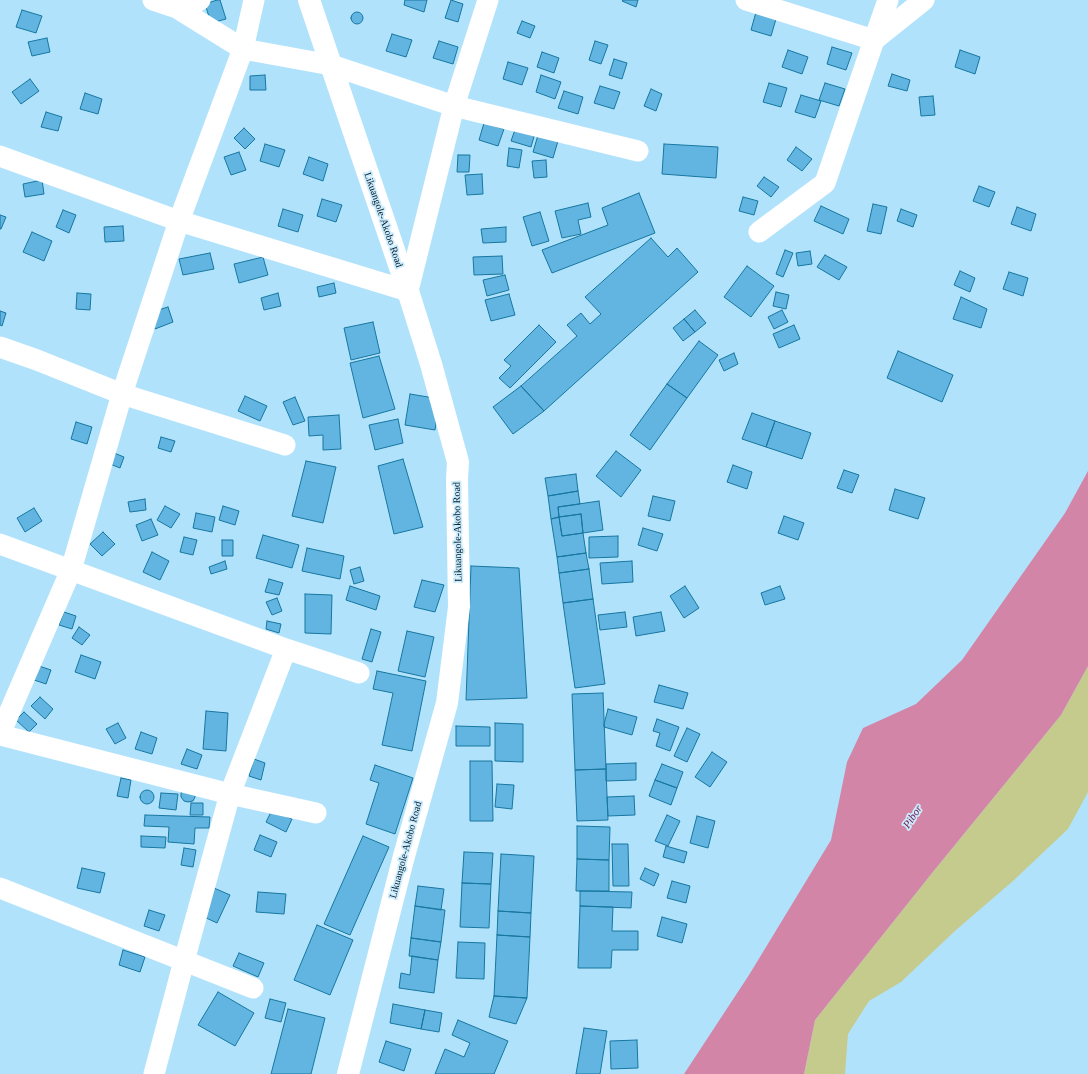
<!DOCTYPE html>
<html>
<head>
<meta charset="utf-8">
<style>
  body { margin:0 }
  canvas { display:block; background:#b1e2fc }
</style>
</head>
<body>
<canvas width="1088" height="1074"></canvas>
<script>
const context = document.querySelector('canvas').getContext('2d');
context.lineJoin = 'round';
function paint(path, color) { context.fillStyle = color; context.fill(path, 'evenodd'); }
const toPath = rows => new Path2D(rows.map(r => 'M' + r).join(''));
function stroke(path, color, width, dash) { context.strokeStyle = color; context.lineWidth = width; context.lineCap = dash ? 'butt' : 'round'; context.setLineDash(dash || []); context.stroke(path); }
function write(font, color, halo, rows, align = 'center') {
  context.font = font + ' Georgia,serif'; context.lineWidth = 3.5; context.setLineDash([]); context.textBaseline = 'middle'; context.strokeStyle = halo; context.fillStyle = color; for (const [text, x, y, turn = 0] of rows) {
    context.save(); context.translate(x, y); context.rotate((+turn || 0) * Math.PI / 180); context.textAlign = isNaN(turn) ? turn : align; if (halo) context.strokeText(text, 0, 0); context.fillText(text, 0, 0); context.restore();
  }
}
paint(toPath([
  [1088,666,1088,792,1068,829,1013,881,956,930,901,982,869,1001,848,1034,845,1074,804,1074,815,1020,932,873,1061,715]
]), '#c5cb8d');
paint(toPath([
  [1088,471,1088,666,1061,715,932,873,815,1020,804,1074,684,1074,749,975,831,840,847,762,863,728,916,704,962,660,1065,513]
]), '#d385a7');
const building = toPath([
  [217,0,220,0,226,19,211,23,205,4,217,0],
  [405,0,427,0,424,12,404,5,405,0],
  [451,0,463,4,458,22,445,18,451,0],
  [623,0,638,0,636,7,622,1,623,0],
  [22,10,42,16,36,33,16,27,22,10],
  '351 18a6 6 0 1 1 12 0a6 6 0 1 1-12 0Z',
  [756,12,776,19,771,36,751,30,756,12],
  [522,21,535,26,530,38,517,33,522,21],
  [392,34,412,40,406,57,386,51,392,34],
  [47,38,50,52,32,56,28,42,47,38],
  [439,41,458,47,453,64,433,58,439,41],
  [595,41,608,45,601,64,589,60,595,41],
  [832,47,852,53,846,70,827,64,832,47],
  [788,50,808,57,802,74,782,67,788,50],
  [960,50,980,57,975,74,955,67,960,50],
  [542,52,559,58,554,73,537,67,542,52],
  [614,59,627,63,622,79,609,75,614,59],
  [508,62,528,68,522,85,503,79,508,62],
  [892,74,910,80,907,91,888,86,892,74],
  [265,75,266,90,250,90,250,76,265,75],
  [541,75,561,82,555,99,536,92,541,75],
  [30,79,39,91,21,104,12,92,30,79],
  [769,83,787,88,781,107,763,102,769,83],
  [825,83,845,89,839,106,819,100,825,83],
  [600,86,620,92,614,109,594,103,600,86],
  [651,89,662,94,656,111,644,106,651,89],
  [564,91,583,97,578,114,558,108,564,91],
  [85,93,102,99,98,114,80,109,85,93],
  [801,95,821,101,815,118,795,112,801,95],
  [933,96,935,115,921,116,919,97,933,96],
  [46,112,62,117,58,131,41,127,46,112],
  [484,123,504,129,498,146,479,140,484,123],
  [517,124,536,130,531,147,511,141,517,124],
  [244,128,255,139,245,149,234,138,244,128],
  [538,135,558,141,553,158,533,152,538,135],
  [265,144,285,150,279,167,260,161,265,144],
  [664,144,718,147,716,178,662,174,664,144],
  [796,147,812,159,802,171,787,160,796,147],
  [509,148,522,150,519,168,507,166,509,148],
  [239,152,246,170,231,175,224,157,239,152],
  [458,155,470,155,469,172,457,172,458,155],
  [309,157,328,164,323,181,303,174,309,157],
  [546,160,547,177,534,178,532,161,546,160],
  [482,174,483,194,467,195,465,175,482,174],
  [764,177,779,187,771,197,757,186,764,177],
  [42,180,44,194,25,197,23,184,42,180],
  [979,186,995,192,989,207,973,201,979,186],
  [639,193,655,233,552,273,542,250,608,225,602,208,639,193],
  [743,197,758,201,754,215,739,211,743,197],
  [322,199,342,205,336,222,317,216,322,199],
  [588,203,591,217,578,220,581,234,562,238,555,211,588,203],
  [873,204,887,207,881,234,867,231,873,204],
  [821,206,849,219,843,234,814,221,821,206],
  [1017,207,1036,214,1031,231,1011,224,1017,207],
  [283,209,303,215,298,232,278,226,283,209],
  [901,209,917,215,913,227,897,221,901,209],
  [63,210,76,215,69,233,56,227,63,210],
  [540,212,549,241,532,246,523,217,540,212],
  [0,215,6,217,1,229,0,229,0,215],
  [123,226,124,241,105,242,104,227,123,226],
  [506,227,506,242,483,243,481,229,506,227],
  [32,232,52,241,44,261,23,252,32,232],
  [651,238,668,257,677,248,698,272,544,411,521,386,577,336,567,325,581,313,590,324,601,314,585,297,651,238],
  [785,250,793,253,783,277,776,274,785,250],
  [810,251,812,264,798,266,796,253,810,251],
  [210,253,214,269,183,275,179,259,210,253],
  [825,255,847,267,839,280,817,267,825,255],
  [502,256,503,274,474,275,473,257,502,256],
  [263,257,268,275,239,283,234,264,263,257],
  [747,266,774,286,751,317,724,297,747,266],
  [960,271,975,278,970,292,954,285,960,271],
  [1009,272,1028,278,1023,296,1003,289,1009,272],
  [505,275,509,290,487,296,483,280,505,275],
  [334,283,336,293,319,297,317,287,334,283],
  [776,292,789,295,786,309,773,306,776,292],
  [77,293,91,294,90,310,76,309,77,293],
  [278,293,281,306,264,310,261,298,278,293],
  [509,294,515,315,491,321,485,300,509,294],
  [961,297,987,309,981,328,953,319,961,297],
  [168,307,173,322,155,329,149,313,168,307],
  [695,310,706,323,695,332,684,319,695,310],
  [782,310,788,322,774,329,768,317,782,310],
  [0,311,6,313,2,326,0,325,0,311],
  [684,319,695,332,683,341,673,328,684,319],
  [373,322,380,353,351,360,344,328,373,322],
  [539,325,556,342,510,388,499,378,511,366,504,360,539,325],
  [794,325,800,339,779,348,773,334,794,325],
  [699,341,718,355,687,398,667,384,699,341],
  [898,351,953,375,942,402,887,378,898,351],
  [734,353,738,364,724,371,719,360,734,353],
  [379,356,395,409,363,418,350,363,379,356],
  [667,384,687,398,650,450,630,435,667,384],
  [521,386,544,411,513,434,493,407,521,386],
  [410,394,440,399,435,430,405,425,410,394],
  [245,396,267,406,260,421,238,411,245,396],
  [295,397,305,421,293,425,283,402,295,397],
  [752,413,775,421,766,447,742,439,752,413],
  [339,415,341,449,323,450,323,435,309,436,308,417,339,415],
  [398,419,403,443,375,450,369,425,398,419],
  [775,421,811,433,802,459,766,447,775,421],
  [76,422,92,427,87,444,71,439,76,422],
  [161,437,175,441,171,452,158,448,161,437],
  [109,451,124,457,120,468,105,462,109,451],
  [616,451,641,470,621,497,596,476,616,451],
  [403,459,423,527,394,534,378,466,403,459],
  [306,461,336,467,323,523,292,516,306,461],
  [733,465,752,472,747,489,727,482,733,465],
  [844,470,859,475,852,493,837,488,844,470],
  [576,474,578,491,548,496,545,478,576,474],
  [895,489,925,498,918,519,889,510,895,489],
  [578,491,580,504,558,507,559,517,551,519,548,496,578,491],
  [653,496,675,501,670,521,648,516,653,496],
  [145,499,146,510,130,512,128,502,145,499],
  [599,501,603,530,583,533,581,514,559,517,558,507,599,501],
  [165,506,180,514,171,528,157,520,165,506],
  [223,506,239,511,235,525,219,520,223,506],
  [34,508,42,521,25,532,17,518,34,508],
  [196,513,215,517,212,532,193,528,196,513],
  [581,514,583,533,562,536,559,517,581,514],
  [784,516,804,523,798,540,778,533,784,516],
  [559,517,562,536,583,533,586,553,557,557,551,519,559,517],
  [151,519,158,535,142,541,136,525,151,519],
  [643,528,663,534,657,551,638,545,643,528],
  [103,532,115,544,102,556,90,544,103,532],
  [263,535,299,545,292,568,256,558,263,535],
  [618,536,618,557,589,558,589,537,618,536],
  [184,537,197,540,193,555,180,552,184,537],
  [222,540,233,540,233,556,222,556,222,540],
  [307,548,344,556,340,579,302,571,307,548],
  [152,552,169,561,160,580,143,572,152,552],
  [586,553,589,569,559,573,557,557,586,553],
  [225,561,227,569,211,574,209,567,225,561],
  [632,561,633,582,602,584,600,563,632,561],
  [471,566,519,568,527,698,466,700,471,566],
  [360,567,364,581,354,584,350,570,360,567],
  [589,569,593,599,563,603,559,573,589,569],
  [269,579,283,583,279,595,265,592,269,579],
  [422,580,444,585,435,612,414,607,422,580],
  [350,586,380,596,376,610,346,600,350,586],
  [685,586,699,608,684,618,670,596,685,586],
  [780,586,785,599,765,605,761,593,780,586],
  [305,594,332,595,331,634,305,633,305,594],
  [277,598,282,611,272,615,266,602,277,598],
  [593,599,605,684,575,688,563,603,593,599],
  [64,612,76,616,72,629,59,625,64,612],
  [625,612,627,627,600,630,598,615,625,612],
  [661,612,665,631,636,636,633,617,661,612],
  [267,621,281,624,279,633,266,629,267,621],
  [79,627,90,635,82,645,72,638,79,627],
  [371,629,381,632,372,662,362,659,371,629],
  [407,631,434,637,425,677,398,671,407,631],
  [81,655,101,662,95,679,75,672,81,655],
  [36,665,51,670,46,684,31,679,36,665],
  [377,671,426,681,412,751,382,745,393,693,373,689,377,671],
  [659,685,688,693,683,709,654,702,659,685],
  [603,693,606,769,575,770,572,694,603,693],
  [40,697,53,709,45,719,31,706,40,697],
  [608,709,637,717,632,735,604,727,604,724,608,709],
  [206,711,228,713,226,751,203,749,206,711],
  [24,712,37,724,29,732,16,720,24,712],
  [657,719,679,727,670,751,656,746,660,733,653,731,657,719],
  [118,723,126,738,115,744,106,729,118,723],
  [495,723,523,724,523,762,495,761,495,723],
  [456,726,490,727,490,746,456,746,456,726],
  [687,728,700,734,687,762,674,756,687,728],
  [141,732,157,738,152,754,135,749,141,732],
  [187,749,202,755,197,769,181,764,187,749],
  [712,752,727,762,710,787,695,777,712,752],
  [254,759,265,763,261,780,249,776,254,759],
  [470,761,492,761,493,821,470,821,470,761],
  [636,763,636,780,606,781,606,764,636,763],
  [662,764,683,772,677,788,655,780,662,764],
  [375,765,413,778,395,834,366,824,379,783,370,780,375,765],
  [606,769,608,820,577,821,575,770,606,769],
  [121,778,131,780,128,798,117,796,121,778],
  [655,780,677,788,671,805,649,796,655,780],
  [497,784,514,785,512,809,495,807,497,784],
  [184,789,195,792,195,797,193,801,188,802,184,801,181,797,181,793,184,789],
  '140 797a7 7 0 1 1 14 0a7 7 0 1 1-14 0Z',
  [161,793,178,794,176,810,159,808,161,793],
  [634,796,635,815,608,816,607,797,634,796],
  [191,803,203,803,203,815,190,815,191,803],
  [272,810,292,819,286,832,266,822,272,810],
  [145,815,210,817,209,828,195,828,194,844,168,842,169,827,144,826,145,815],
  [667,815,680,821,668,846,655,841,667,815],
  [697,816,715,821,708,848,690,843,697,816],
  [577,826,610,827,609,860,577,859,577,826],
  [260,835,277,842,271,857,254,850,260,835],
  [141,836,166,837,165,848,141,847,141,836],
  [363,836,389,847,350,935,324,924,363,836],
  [612,844,628,844,629,886,613,886,612,844],
  [666,846,687,852,684,863,663,857,666,846],
  [184,848,196,850,193,867,181,865,184,848],
  [464,852,493,853,491,884,462,883,464,852],
  [501,854,534,856,531,913,498,911,501,854],
  [577,859,609,860,609,891,576,891,577,859],
  [82,868,105,873,100,893,77,888,82,868],
  [645,868,659,874,654,886,640,879,645,868],
  [672,881,690,886,686,903,667,898,672,881],
  [462,883,491,884,489,928,460,927,462,883],
  [418,886,444,889,441,910,415,906,418,886],
  [214,888,230,895,217,923,202,916,214,888],
  [580,891,632,892,631,908,580,906,580,891],
  [258,892,286,894,284,914,256,912,258,892],
  [415,906,445,910,441,942,411,938,415,906],
  [580,906,613,907,612,931,638,931,638,950,612,950,611,968,578,968,580,906],
  [149,910,165,915,159,931,144,926,149,910],
  [498,911,531,913,530,937,497,935,498,911],
  [662,917,687,924,682,943,657,936,662,917],
  [317,925,353,940,330,995,294,980,317,925],
  [497,935,530,937,527,998,494,996,497,935],
  [411,938,441,942,438,960,409,956,411,938],
  [458,942,485,943,484,979,456,978,458,942],
  [123,950,145,957,140,972,119,965,123,950],
  [239,953,264,963,258,977,233,966,239,953],
  [412,956,438,960,434,993,399,988,401,973,410,975,412,956],
  [218,992,254,1013,235,1046,198,1025,218,992],
  [494,996,527,998,516,1024,489,1017,494,996],
  [270,999,286,1003,281,1022,265,1018,270,999],
  [393,1004,425,1010,421,1029,390,1023,393,1004],
  [288,1009,325,1018,311,1074,271,1074,288,1009],
  [425,1010,442,1013,439,1032,421,1029,425,1010],
  [458,1020,508,1041,494,1074,435,1074,445,1049,464,1057,470,1043,452,1035,458,1020],
  [584,1028,607,1031,600,1074,576,1074,584,1028],
  [637,1040,638,1068,611,1069,610,1041,637,1040],
  [386,1041,411,1049,404,1071,379,1062,386,1041]
]);
paint(building, '#61b5e0');
stroke(building, '#1777a0', 1);
stroke(toPath([
  [153,0,177,8,200,0],
  [254,0,243,49,331,65,454,106,638,151],
  [746,0,874,40,888,0],
  [0,156,179,221,408,291,454,106,488,0],
  [759,232,825,183,874,40,924,0],
  [0,347,37,360,122,394,285,445],
  [0,544,286,649,359,673],
  [0,734,71,570,122,394,179,221,243,49,177,8],
  [0,735,230,794,316,813],
  [0,888,253,988],
  [154,1074,184,961,230,794,286,649]
]), '#fff', 21);
stroke(toPath([
  [309,0,331,65,408,291,431,364,458,462,457,479,459,607,447,703,404,856,348,1074]
]), '#fff', 22);
write('10px', '#011b27', '#ccecfe', [
  ["Likuangole-Akobo Road",383,220,71],
  ["Likuangole-Akobo Road",458,532,-91],
  ["Likuangole-Akobo Road",406,850,-75]
]);
write('italic 11px', '#6d1043', '#ccecfe', [
  ["Pibor",913,817,-56]
]);
</script>
</body>
</html>
